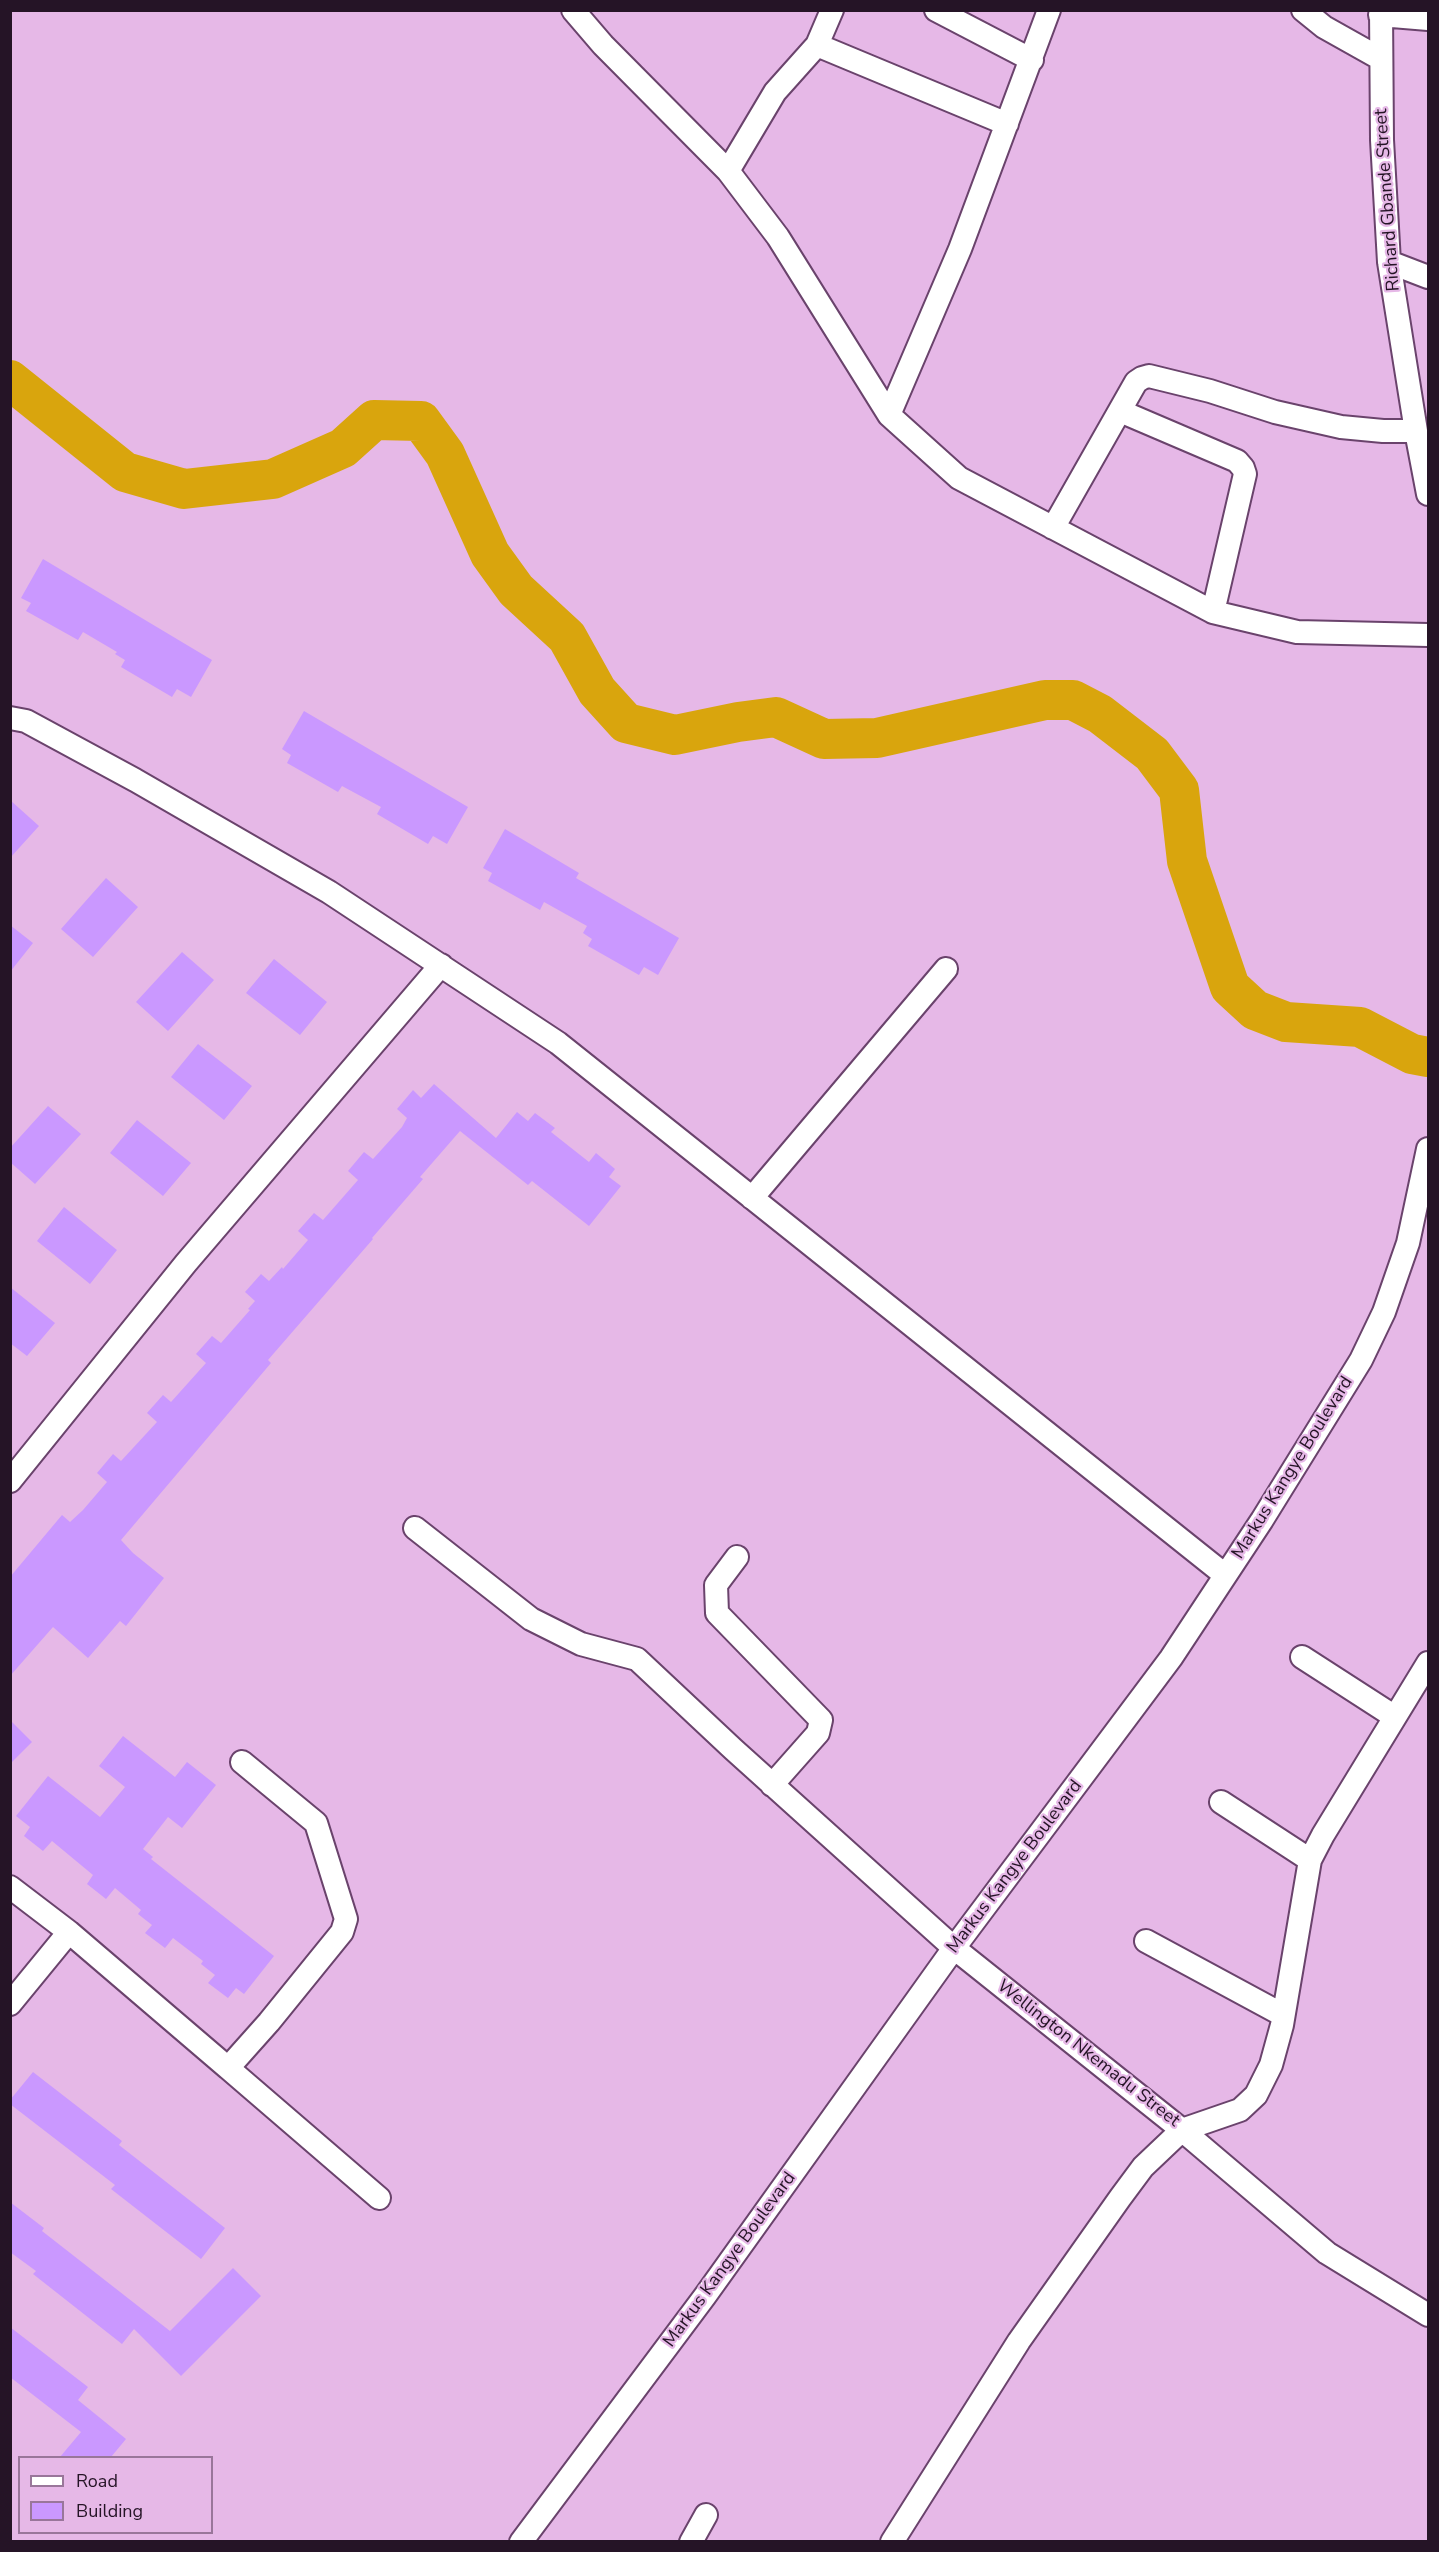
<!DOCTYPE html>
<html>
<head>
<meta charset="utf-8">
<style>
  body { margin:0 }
  #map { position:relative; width:1439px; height:2552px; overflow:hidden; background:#e6b8e7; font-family:"Nunito Sans",sans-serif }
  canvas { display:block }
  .frame { position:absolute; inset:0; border:12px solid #251426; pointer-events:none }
  .legend { position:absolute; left:18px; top:2456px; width:195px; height:78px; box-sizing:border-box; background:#e6b8e7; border:2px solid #99769a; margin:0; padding:8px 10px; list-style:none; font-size:18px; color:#251426 }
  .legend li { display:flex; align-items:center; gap:12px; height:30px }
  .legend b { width:30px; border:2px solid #99769a }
</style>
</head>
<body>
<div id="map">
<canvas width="1439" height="2552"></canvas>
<div class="frame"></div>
<ul class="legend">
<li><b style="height:8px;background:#fff"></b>Road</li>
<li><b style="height:16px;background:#ca98ff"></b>Building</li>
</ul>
</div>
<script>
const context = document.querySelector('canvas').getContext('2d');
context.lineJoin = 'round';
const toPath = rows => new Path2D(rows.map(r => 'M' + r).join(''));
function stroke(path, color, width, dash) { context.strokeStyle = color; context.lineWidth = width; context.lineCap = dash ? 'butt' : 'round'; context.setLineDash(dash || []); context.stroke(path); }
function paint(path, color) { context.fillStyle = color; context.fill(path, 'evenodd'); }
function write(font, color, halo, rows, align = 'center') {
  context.font = font + ' "Nunito Sans",sans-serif'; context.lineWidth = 4.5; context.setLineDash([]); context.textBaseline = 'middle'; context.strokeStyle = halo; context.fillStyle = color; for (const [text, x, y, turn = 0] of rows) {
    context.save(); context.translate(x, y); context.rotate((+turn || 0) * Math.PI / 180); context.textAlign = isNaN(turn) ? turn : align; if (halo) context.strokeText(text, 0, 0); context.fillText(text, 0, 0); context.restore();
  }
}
stroke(toPath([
  [10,380,125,472,184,489,273,479,343,448,374,420,421,421,445,454,490,554,516,590,567,637,597,691,626,723,675,735,738,722,776,717,824,739,877,738,1045,700,1073,700,1100,714,1152,754,1179,790,1187,861,1230,987,1255,1010,1286,1022,1360,1027,1412,1054,1428,1057]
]), '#d9a50d', 40);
paint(toPath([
  [43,559,212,660,191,697,177,689,172,697,121,667,125,660,115,654,117,652,83,632,78,640,26,611,31,603,21,598],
  [304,711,468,807,447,844,433,836,428,844,377,814,381,807,342,786,338,792,287,763,291,755,282,749],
  [10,800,39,826,10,858],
  [505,829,579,873,576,878,679,938,658,975,644,967,639,975,588,946,592,939,583,933,587,926,544,902,540,910,488,881,492,873,483,868],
  [106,878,138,907,93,957,61,929],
  [10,925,33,943,10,972],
  [182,952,214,980,168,1031,136,1002],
  [274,959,327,1002,300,1035,246,993],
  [198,1044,252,1086,224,1120,171,1077],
  [434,1084,496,1138,517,1112,528,1121,535,1113,555,1128,551,1132,589,1162,596,1153,615,1169,609,1177,621,1186,589,1226,532,1181,528,1185,460,1131,420,1177,423,1179,372,1238,373,1239,268,1360,271,1363,121,1540,133,1553,164,1578,126,1626,120,1621,88,1658,53,1627,10,1676,10,1577,62,1515,70,1522,83,1510,107,1482,97,1473,113,1454,121,1461,157,1422,147,1413,163,1395,171,1402,206,1363,196,1354,212,1336,221,1343,250,1310,248,1309,255,1301,245,1292,261,1274,269,1281,282,1267,283,1269,308,1240,298,1231,314,1213,323,1220,358,1180,348,1171,364,1152,373,1159,402,1127,407,1118,397,1109,413,1090,421,1098],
  [48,1106,81,1134,35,1184,10,1162,10,1148],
  [137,1120,191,1163,163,1196,110,1153],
  [64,1207,117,1250,90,1284,37,1241],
  [10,1287,55,1323,27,1356,10,1343],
  [10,1720,32,1742,10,1764],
  [123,1736,175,1777,187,1762,216,1785,182,1828,168,1817,143,1849,153,1857,151,1859,274,1956,244,1994,236,1988,228,1998,208,1983,215,1975,201,1964,203,1961,173,1938,165,1948,145,1933,152,1925,138,1914,141,1910,115,1888,106,1899,87,1884,93,1875,52,1841,43,1851,24,1836,30,1827,16,1816,48,1776,100,1817,125,1787,99,1766],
  [33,2072,122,2141,119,2145,225,2228,201,2259,111,2189,115,2185,10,2104,10,2100],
  [10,2202,44,2228,42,2231,170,2331,233,2268,261,2296,181,2376,134,2329,122,2344,33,2274,36,2271,10,2252],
  [10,2327,88,2387,78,2400,126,2439,111,2457,60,2457,81,2432,10,2377]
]), '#ca98ff');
const minor = toPath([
  [573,10,603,45,728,171,778,237,889,415,959,478,1213,612,1297,632,1428,635],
  [936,10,1032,60],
  [1303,10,1324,27,1381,59],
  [1381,10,1382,140,1389,262,1416,431,1428,494],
  [1380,15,1428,19],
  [817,45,1007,124],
  [728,171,775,92,817,45,832,10],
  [1389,262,1428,277],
  [1120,411,1237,461,1243,468,1245,474,1213,612],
  [889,415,960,249,1049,10],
  [1053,528,1136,382,1142,378,1149,376,1210,391,1275,412,1341,427,1383,431,1416,431],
  [10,718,26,721,135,780,329,892,558,1043,1225,1575],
  [752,1198,946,969],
  [10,1481,186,1263,441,965],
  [415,1528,531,1619,581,1644,637,1659,733,1749,954,1948,1182,2130,1240,2110,1256,2095,1271,2065,1282,2025,1310,1860,1323,1835,1428,1663],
  [737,1557,716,1585,717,1613,821,1720,818,1733,772,1785],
  [1302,1657,1395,1717],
  [1221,1802,1310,1860],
  [10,1887,69,1932,228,2068,269,2022,342,1932,346,1919,316,1823,242,1762],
  [1146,1941,1283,2015],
  [10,2004,69,1932],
  [228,2068,379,2198],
  [521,2542,705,2296,954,1948,1171,1658,1262,1520,1361,1360,1384,1312,1408,1243,1428,1149],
  [691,2542,706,2515],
  [892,2542,1019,2341,1120,2198,1143,2167,1182,2130,1327,2253,1428,2315]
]);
stroke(minor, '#6a436c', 26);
stroke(minor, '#fff', 22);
write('18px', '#251426', '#e6b8e7', [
  ["Richard Gbande Street",1388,200,-94],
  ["Markus Kangye Boulevard",1293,1468,-58],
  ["Markus Kangye Boulevard",1015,1867,-53],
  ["Wellington Nkemadu Street",1088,2054,38],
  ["Markus Kangye Boulevard",730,2260,-54]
]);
</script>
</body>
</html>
